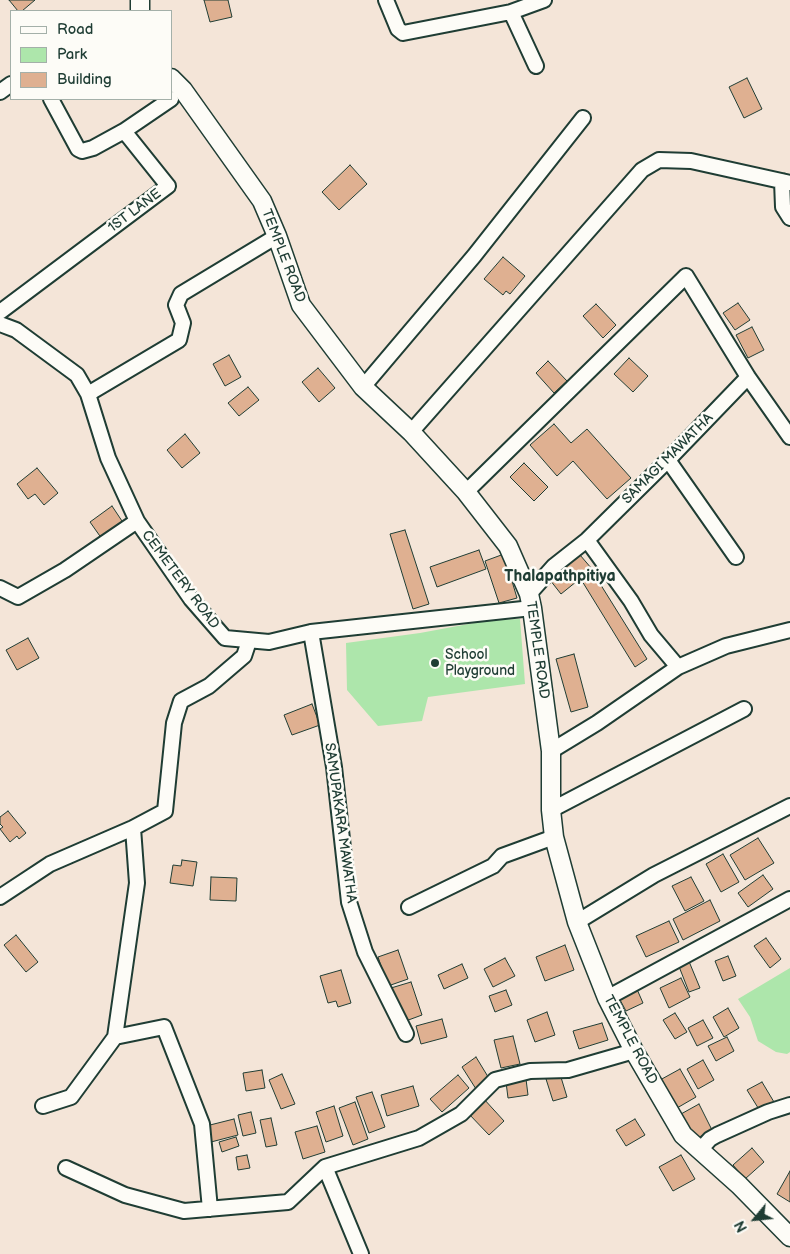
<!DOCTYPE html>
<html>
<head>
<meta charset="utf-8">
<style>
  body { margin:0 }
  #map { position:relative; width:790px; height:1254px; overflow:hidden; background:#f4e5d8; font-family:"Balsamiq Sans",sans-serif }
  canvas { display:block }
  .legend { position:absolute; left:10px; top:10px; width:162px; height:90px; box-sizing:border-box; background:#fdfcf7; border:1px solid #a4b0a9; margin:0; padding:6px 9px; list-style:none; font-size:15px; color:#1f3d34 }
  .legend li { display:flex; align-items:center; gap:10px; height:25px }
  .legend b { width:25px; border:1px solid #a4b0a9 }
  .north { position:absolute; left:730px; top:1194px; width:50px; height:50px; -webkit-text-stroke:4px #fdfcf7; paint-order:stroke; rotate:242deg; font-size:14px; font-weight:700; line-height:20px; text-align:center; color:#1f3d34 }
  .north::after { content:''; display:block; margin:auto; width:18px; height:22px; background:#1f3d34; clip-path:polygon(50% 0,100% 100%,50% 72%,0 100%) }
</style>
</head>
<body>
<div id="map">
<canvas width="790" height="1254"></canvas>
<ul class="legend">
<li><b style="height:6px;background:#fdfcf7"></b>Road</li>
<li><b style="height:14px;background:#ade6ab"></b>Park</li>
<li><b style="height:14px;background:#dfb091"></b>Building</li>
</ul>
<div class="north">N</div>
</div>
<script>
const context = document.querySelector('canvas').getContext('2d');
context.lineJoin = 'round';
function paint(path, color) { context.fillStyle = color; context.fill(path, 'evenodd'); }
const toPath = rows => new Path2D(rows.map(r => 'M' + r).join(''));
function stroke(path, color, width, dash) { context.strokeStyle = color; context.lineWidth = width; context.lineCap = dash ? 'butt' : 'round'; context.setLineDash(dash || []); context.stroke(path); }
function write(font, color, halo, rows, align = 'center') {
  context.font = font + ' "Balsamiq Sans",sans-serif'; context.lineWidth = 5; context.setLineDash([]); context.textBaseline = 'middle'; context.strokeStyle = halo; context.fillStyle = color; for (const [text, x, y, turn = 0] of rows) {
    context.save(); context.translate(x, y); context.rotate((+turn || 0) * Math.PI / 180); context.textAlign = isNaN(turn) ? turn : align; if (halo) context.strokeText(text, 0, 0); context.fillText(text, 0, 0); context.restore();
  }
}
paint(toPath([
  [520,619,525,684,428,697,422,721,378,726,347,690,346,643,420,633,490,620],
  [790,968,790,1052,787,1054,776,1052,758,1041,750,1017,738,999]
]), '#ade6ab');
const building = toPath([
  [9,0,35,0,22,11,18,11,9,0],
  [204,0,228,0,232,17,210,22,204,0],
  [747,78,762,109,744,118,729,87,747,78],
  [350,165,367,184,339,210,322,192,350,165],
  [503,257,525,276,510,294,506,291,503,295,484,279,503,257],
  [738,303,750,320,735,330,723,313,738,303],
  [596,304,616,325,603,338,583,316,596,304],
  [752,327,764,350,748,358,736,335,752,327],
  [229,355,241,377,225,386,213,364,229,355],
  [629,358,648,376,633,392,614,374,629,358],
  [548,361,567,381,554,393,536,373,548,361],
  [318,368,335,388,319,402,302,382,318,368],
  [248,387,259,400,239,416,228,403,248,387],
  [554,424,571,443,587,429,631,478,607,499,573,461,557,476,530,445,554,424],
  [185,434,200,453,182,468,167,450,185,434],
  [524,463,548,487,534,501,510,477,524,463],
  [37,468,58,493,44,505,35,494,28,499,17,484,37,468],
  [112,506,124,524,102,539,90,522,112,506],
  [405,530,429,604,413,609,390,534,405,530],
  [479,550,486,569,437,587,430,567,479,550],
  [504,554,517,598,499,603,485,561,504,554],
  [580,555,592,569,561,594,550,580,580,555],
  [594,574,647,659,635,667,582,581,594,574],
  [28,638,39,658,17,670,6,650,28,638],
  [574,654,588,707,571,712,556,659,574,654],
  [312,704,320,725,292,735,284,715,312,704],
  [8,811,26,833,19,839,17,836,10,842,0,829,3,827,0,824,0,817,8,811],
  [758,838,774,863,745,880,730,855,758,838],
  [723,854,739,882,721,892,706,864,723,854],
  [182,860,197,862,193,886,170,883,173,865,181,866,182,860],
  [763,875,773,889,748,907,738,893,763,875],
  [211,877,237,878,236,901,210,900,211,877],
  [691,877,704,901,685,911,672,886,691,877],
  [710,900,720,921,683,940,673,919,710,900],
  [669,921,679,942,646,957,636,936,669,921],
  [16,935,38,962,26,972,4,945,16,935],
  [766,938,781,959,770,968,754,946,766,938],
  [565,945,574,970,545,981,536,957,565,945],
  [398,950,408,979,388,986,378,957,398,950],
  [728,956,736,976,723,981,715,961,728,956],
  [505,958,515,976,493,987,484,969,505,958],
  [688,959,700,988,689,992,678,964,688,959],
  [462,964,468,978,444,989,438,975,462,964],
  [341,970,351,1003,338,1007,336,1001,328,1003,320,976,341,970],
  [681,978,690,997,669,1008,660,988,681,978],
  [411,982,422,1015,403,1022,391,988,411,982],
  [636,987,643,1003,626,1011,618,996,636,987],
  [506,990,512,1005,495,1012,489,996,506,990],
  [728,1008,739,1028,724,1037,713,1017,728,1008],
  [547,1012,555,1035,535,1042,527,1020,547,1012],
  [675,1013,687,1032,675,1039,663,1020,675,1013],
  [442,1019,447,1037,421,1044,416,1026,442,1019],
  [703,1020,713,1038,697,1046,688,1028,703,1020],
  [602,1023,608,1040,579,1049,573,1031,602,1023],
  [513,1036,520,1064,501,1068,494,1040,513,1036],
  [727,1037,734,1051,716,1061,708,1046,727,1037],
  [476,1057,490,1080,476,1089,462,1067,476,1057],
  [703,1060,714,1080,698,1089,687,1069,703,1060],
  [680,1069,696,1097,677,1108,660,1080,680,1069],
  [262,1070,265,1088,246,1091,243,1073,262,1070],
  [282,1074,295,1104,281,1109,269,1080,282,1074],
  [560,1074,567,1097,553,1101,546,1079,560,1074],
  [458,1075,469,1088,442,1112,430,1099,458,1075],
  [526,1079,528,1095,508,1098,506,1082,526,1079],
  [762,1082,774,1102,760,1111,747,1090,762,1082],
  [413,1086,419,1106,387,1116,381,1095,413,1086],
  [372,1092,385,1127,369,1133,356,1097,372,1092],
  [483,1098,504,1121,489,1135,468,1113,483,1098],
  [355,1102,368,1139,353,1145,339,1108,355,1102],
  [699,1104,712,1130,694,1140,681,1114,699,1104],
  [334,1106,343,1136,326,1142,316,1112,334,1106],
  [251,1112,256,1133,243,1136,238,1115,251,1112],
  [271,1118,277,1145,266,1147,260,1120,271,1118],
  [234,1119,238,1135,211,1142,206,1126,234,1119],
  [635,1119,645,1135,626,1146,616,1130,635,1119],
  [317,1126,325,1152,303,1159,295,1132,317,1126],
  [236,1137,239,1146,222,1152,219,1142,236,1137],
  [752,1148,764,1162,745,1179,733,1165,752,1148],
  [247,1155,250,1168,238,1170,236,1157,247,1155],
  [681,1155,695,1179,673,1191,659,1167,681,1155],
  [790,1171,790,1202,777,1194,790,1171]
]);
paint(building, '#dfb091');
stroke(building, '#1f3d34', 1);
const minor = toPath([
  [386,0,398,29,403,33,511,12,544,0],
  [511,12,536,66],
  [0,92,11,84],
  [51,99,78,149,82,151,93,148,124,131],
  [782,181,783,207,790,218],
  [0,312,168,186,124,131,171,99],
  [0,324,16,330,77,375,88,394,108,458,137,521,191,599,225,638,269,642,311,632,532,608],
  [363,387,474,256,583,118],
  [88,394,179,340,183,323,176,305,181,294,277,236],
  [411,432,642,170,659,160,691,161,790,183],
  [668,460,736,557],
  [466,492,686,276,748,377,790,437],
  [587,540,631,601,651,635,678,667,726,646,790,630],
  [0,588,18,597,65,570,137,521],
  [529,594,554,566,587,540,668,460,748,377],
  [311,632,334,767,349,902,365,952,406,1034],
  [551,751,597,723,678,667],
  [551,810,744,709],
  [0,897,50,864,133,828,165,811,174,723,181,701,209,686,244,656,249,641],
  [409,907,493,866,502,856,554,837],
  [577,922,654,875,790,806],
  [607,998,790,899],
  [115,1037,137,883,133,828],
  [43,1106,71,1097,115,1037,164,1027,202,1124,210,1209],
  [700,1150,710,1139,717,1135,768,1112,790,1105],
  [325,1167,361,1254],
  [66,1168,125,1195,184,1211,288,1202,325,1167,419,1138,461,1114,495,1080,530,1071,568,1070,634,1051]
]);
const major = toPath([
  [140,0,140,11],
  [171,78,183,90,262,201,277,236,301,305,363,387,411,432,466,492,508,546,529,594,532,608,551,751,551,810,554,837,577,922,607,998,634,1051,683,1135,739,1185,790,1237]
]);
stroke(minor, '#1f3d34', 18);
stroke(major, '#1f3d34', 21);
stroke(minor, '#fdfcf7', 14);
stroke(major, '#fdfcf7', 18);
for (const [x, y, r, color] of [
  [435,663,5,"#1f3d34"]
]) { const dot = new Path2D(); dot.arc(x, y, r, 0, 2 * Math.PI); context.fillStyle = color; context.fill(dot); stroke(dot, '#fdfcf7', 2); }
write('14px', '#1f3d34', '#fdfcf7', [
  ["1ST LANE",135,211,-37],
  ["TEMPLE ROAD",283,256,69],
  ["SAMAGI MAWATHA",668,459,-45],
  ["CEMETERY ROAD",180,580,53],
  ["TEMPLE ROAD",537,650,82],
  ["SAMUPAKARA MAWATHA",340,823,82],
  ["TEMPLE ROAD",630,1040,62]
]);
write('14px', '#1f3d34', '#fdfcf7', [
  ["School",445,655],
  ["Playground",445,671]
], 'left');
write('bold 16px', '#1f3d34', '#fdfcf7', [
  ["Thalapathpitiya",560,577]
]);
</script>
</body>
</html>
